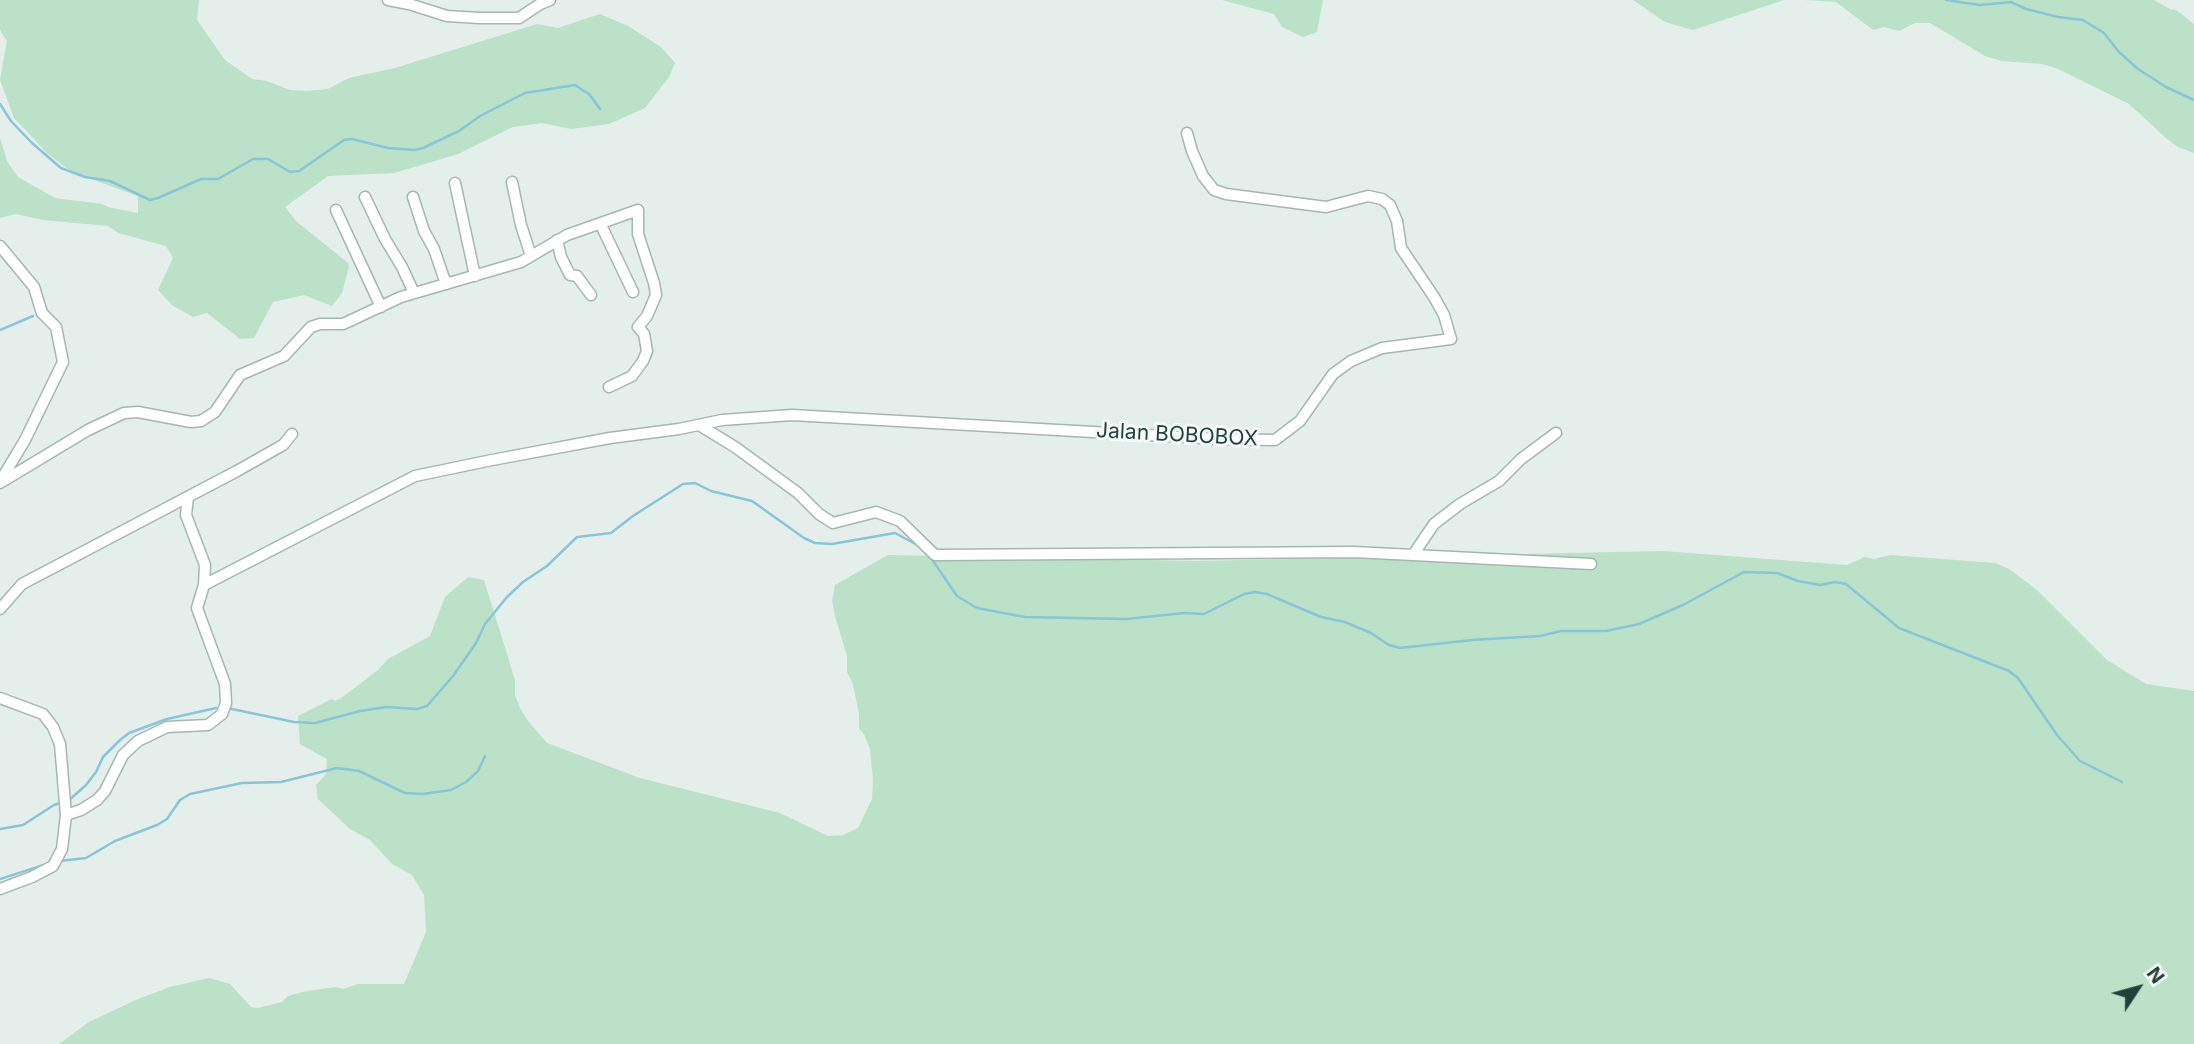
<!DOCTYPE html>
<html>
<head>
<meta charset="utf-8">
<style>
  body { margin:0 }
  #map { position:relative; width:2194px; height:1044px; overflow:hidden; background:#e4eeea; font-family:Inter,sans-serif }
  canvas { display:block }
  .north { position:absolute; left:2103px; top:953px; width:70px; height:70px; -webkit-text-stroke:5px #f5faf8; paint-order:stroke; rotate:54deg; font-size:19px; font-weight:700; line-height:28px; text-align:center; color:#21423b }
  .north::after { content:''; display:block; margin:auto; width:24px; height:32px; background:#21423b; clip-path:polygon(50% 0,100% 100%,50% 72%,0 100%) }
</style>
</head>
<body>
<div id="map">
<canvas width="2194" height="1044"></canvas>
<div class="north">N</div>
</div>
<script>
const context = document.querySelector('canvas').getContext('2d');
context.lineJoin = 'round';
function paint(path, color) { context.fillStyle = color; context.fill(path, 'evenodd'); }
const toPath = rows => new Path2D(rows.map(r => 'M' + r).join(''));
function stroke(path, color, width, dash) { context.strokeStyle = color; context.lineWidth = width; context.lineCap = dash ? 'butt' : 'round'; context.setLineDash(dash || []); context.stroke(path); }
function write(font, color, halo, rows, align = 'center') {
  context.font = font + ' Inter,sans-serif'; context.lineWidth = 6; context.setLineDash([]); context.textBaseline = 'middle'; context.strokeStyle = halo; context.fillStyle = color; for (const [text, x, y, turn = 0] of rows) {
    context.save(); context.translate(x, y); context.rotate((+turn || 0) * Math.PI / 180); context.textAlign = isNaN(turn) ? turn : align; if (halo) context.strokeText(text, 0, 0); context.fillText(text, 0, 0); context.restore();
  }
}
paint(toPath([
  [0,0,199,0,197,20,225,60,252,79,267,81,290,90,306,91,328,89,349,78,395,68,537,24,558,28,600,14,628,26,661,47,675,63,669,77,645,108,609,124,571,129,542,123,513,127,458,154,394,173,328,176,285,207,296,221,348,263,349,267,342,293,332,306,304,295,273,302,254,338,240,339,207,313,193,317,172,305,158,290,173,258,166,246,118,233,108,226,43,220,16,214,0,218,0,138,7,161,18,177,55,198,102,204,108,207,138,213,138,196,72,172,48,154,14,118,0,80,7,41,0,30],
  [1222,0,1323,0,1317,32,1303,37,1282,27,1274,14],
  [1633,0,1784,0,1693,30,1665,22],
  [1805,0,2154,0,2170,9,2176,10,2194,24,2194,153,2178,147,2166,138,2129,104,2056,68,2042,64,2002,61,1985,56,1930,23,1915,23,1899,31,1884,27,1873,30,1836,2],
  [1663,551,1847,565,1865,557,1874,559,1890,555,1995,563,2009,569,2037,590,2107,660,2146,684,2194,691,2194,1044,59,1044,89,1022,138,999,170,987,209,978,230,984,251,1007,258,1008,282,1002,288,996,303,992,321,989,336,987,343,989,358,984,404,984,426,932,424,895,412,875,392,864,370,840,350,829,318,799,316,785,326,774,327,759,300,744,298,716,332,699,335,701,340,699,378,670,388,659,430,636,445,597,468,577,484,580,515,680,515,695,520,708,528,721,547,743,640,778,780,813,828,836,843,835,858,828,872,799,873,780,870,749,864,734,859,729,859,714,853,684,847,672,847,656,835,616,832,601,835,585,888,555,1197,561]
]), '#bbe1c8');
stroke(toPath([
  [1946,0,1980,5,2011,2,2026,9,2058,17,2083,20,2104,33,2119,52,2138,69,2166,87,2194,100],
  [0,104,11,121,32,143,61,168,85,177,110,181,150,200,158,198,201,179,218,179,253,159,268,159,290,172,299,171,344,140,352,139,388,148,414,150,423,148,459,131,480,116,525,93,575,85,590,95,600,109],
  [0,330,33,316],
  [931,558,957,596,977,608,1025,617,1126,619,1185,613,1204,614,1244,594,1255,592,1267,594,1321,617,1345,622,1371,633,1389,645,1400,648,1472,640,1540,636,1561,631,1606,631,1639,624,1683,605,1744,572,1777,573,1798,581,1820,585,1835,582,1846,584,1899,628,2009,671,2018,678,2057,735,2080,761,2122,782],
  [227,708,294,722,315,723,360,711,386,707,417,709,427,706,453,676,476,643,485,624,507,597,523,582,547,566,577,537,611,533,633,516,683,484,695,483,711,491,752,501,804,538,815,543,832,544,895,533,919,546],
  [67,802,86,785,96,772,103,757,120,740,129,733,167,719,216,708],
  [0,829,23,825,54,805,60,803],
  [60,861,86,858,115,841,157,825,167,819,180,800,190,794,242,783,281,782,337,768,359,771,405,793,423,794,451,790,466,782,478,771,485,756],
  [0,879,50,863]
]), '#88c6d7', 2.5);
const minor = toPath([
  [388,0,409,4,447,16,479,18,519,18,540,4,550,0],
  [512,182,521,225,531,256],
  [455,183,475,276],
  [365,197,385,239,402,267,414,293],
  [413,197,424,231,434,249,446,284],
  [336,210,381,307],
  [600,223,633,292],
  [557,240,561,257,570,275,577,276,591,295],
  [0,246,34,287,42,313,56,327,63,362,25,440,1,480],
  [699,425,735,447,798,493,819,514,833,523,876,512,900,521,935,555,1354,552,1591,564],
  [0,483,88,430,124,413,138,412,191,422,201,421,215,412,240,375,284,356,311,327,320,324,343,324,401,297,521,262,567,235,638,210,638,234,654,283,656,295,647,316,638,327,644,334,647,351,643,361,632,376,609,387],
  [1413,555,1434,524,1460,504,1499,481,1521,459,1556,433],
  [204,585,415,476,492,460,610,438,679,429,722,420,792,415,1217,439,1275,440,1300,421,1333,374,1351,361,1382,348,1451,339,1444,315,1434,297,1401,248,1397,221,1390,205,1382,199,1368,196,1326,207,1226,194,1214,190,1203,176,1192,151,1187,133],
  [0,609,22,584,237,471,283,445,292,434],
  [0,698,43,714,53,727,60,744,66,815,62,849,53,866,32,877,0,889],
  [66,815,81,810,97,800,105,791,123,755,138,741,167,727,208,725,222,714,226,703,225,684,197,608,204,585,205,565,186,515,188,497]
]);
stroke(minor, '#a6b7b2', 13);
stroke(minor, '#fff', 10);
write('21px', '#21423b', '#f5faf8', [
  ["Jalan BOBOBOX",1177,435,3]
]);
</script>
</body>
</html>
